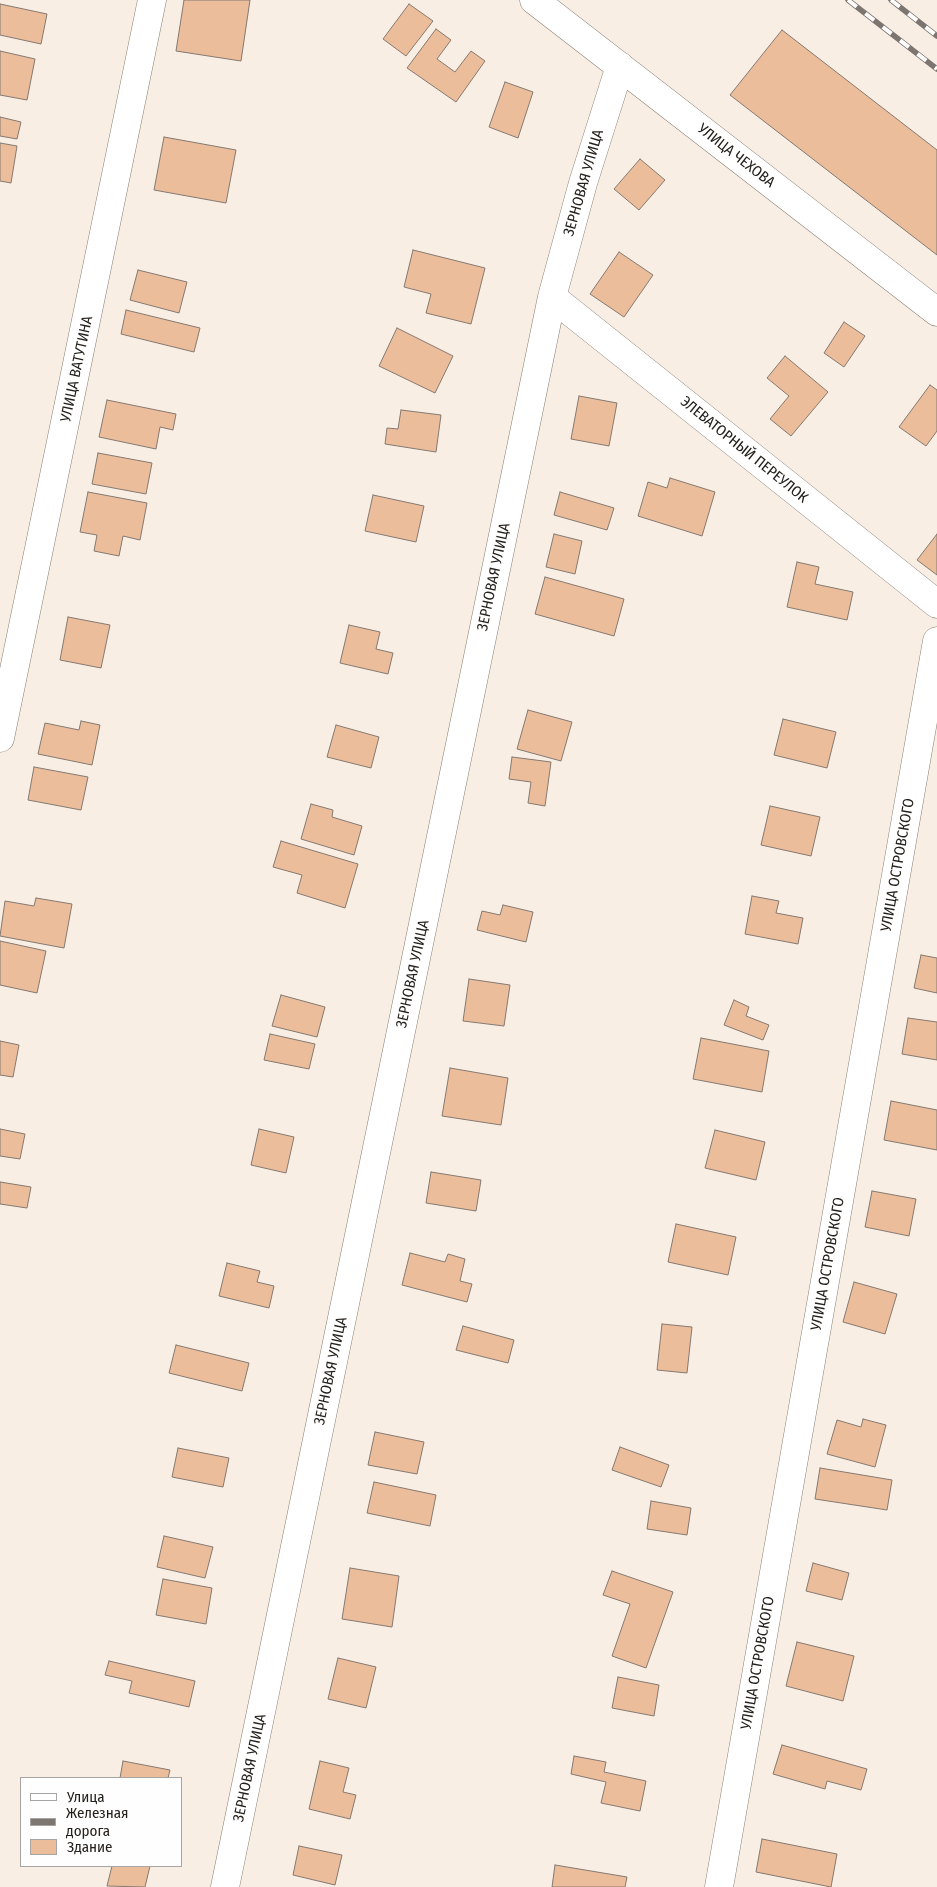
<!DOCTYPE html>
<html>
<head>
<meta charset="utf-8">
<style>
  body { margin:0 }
  #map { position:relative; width:937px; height:1887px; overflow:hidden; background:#f9eee4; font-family:"Fira Sans Condensed",sans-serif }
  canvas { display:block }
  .legend { position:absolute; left:20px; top:1777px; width:162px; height:90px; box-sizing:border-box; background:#fefefe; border:1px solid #a7a5a4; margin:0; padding:6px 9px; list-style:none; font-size:15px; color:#24201c }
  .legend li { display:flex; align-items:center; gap:10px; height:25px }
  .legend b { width:25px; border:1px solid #a7a5a4 }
</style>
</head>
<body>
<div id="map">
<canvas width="937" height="1887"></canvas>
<ul class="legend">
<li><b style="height:6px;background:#fff"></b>Улица</li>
<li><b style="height:6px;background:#7d7670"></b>Железная дорога</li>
<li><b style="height:14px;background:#ecbd9a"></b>Здание</li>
</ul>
</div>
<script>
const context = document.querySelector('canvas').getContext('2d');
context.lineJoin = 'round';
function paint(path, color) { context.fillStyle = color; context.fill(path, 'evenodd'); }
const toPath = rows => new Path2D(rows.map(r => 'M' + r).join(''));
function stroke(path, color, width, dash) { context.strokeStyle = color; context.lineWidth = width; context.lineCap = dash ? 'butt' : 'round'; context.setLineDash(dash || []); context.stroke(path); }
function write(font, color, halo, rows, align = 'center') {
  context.font = font + ' "Fira Sans Condensed",sans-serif'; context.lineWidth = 5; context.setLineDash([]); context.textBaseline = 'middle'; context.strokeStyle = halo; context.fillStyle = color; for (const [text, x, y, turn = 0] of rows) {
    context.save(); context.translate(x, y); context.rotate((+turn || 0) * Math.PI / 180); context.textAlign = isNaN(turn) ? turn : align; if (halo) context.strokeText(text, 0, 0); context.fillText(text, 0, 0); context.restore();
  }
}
const building = toPath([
  [184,0,250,0,241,61,176,51,184,0],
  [0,4,47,14,41,44,0,35,0,4],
  [409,4,433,21,406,56,383,39,409,4],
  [436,29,451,40,437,59,455,72,471,51,485,61,456,102,407,68,436,29],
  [782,30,937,150,937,255,730,95,782,30],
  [0,51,35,59,27,100,0,95,0,51],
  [505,82,533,92,518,138,489,127,505,82],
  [0,117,21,122,17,139,0,136,0,117],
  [164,137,236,150,226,203,154,190,164,137],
  [0,143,17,146,11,183,0,181,0,143],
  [640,159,665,180,639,210,614,189,640,159],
  [413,250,485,268,471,324,426,313,431,294,404,287,413,250],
  [619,252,653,275,624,317,590,294,619,252],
  [138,270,187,282,179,313,130,300,138,270],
  [126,310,200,328,194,352,121,334,126,310],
  [844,322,865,336,844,367,824,353,844,322],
  [397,328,453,356,435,393,379,366,397,328],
  [785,356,828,392,791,436,770,419,789,396,767,378,785,356],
  [930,385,937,390,937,431,926,446,899,427,930,385],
  [579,396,617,403,609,446,571,439,579,396],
  [107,400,176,414,173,430,160,427,156,449,99,437,107,400],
  [401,410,441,415,436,452,385,444,387,428,398,429,401,410],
  [98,453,152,463,146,494,92,484,98,453],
  [670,478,715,492,702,536,638,516,648,482,667,488,670,478],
  [88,492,147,503,140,540,123,536,119,556,94,551,97,535,80,532,88,492],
  [560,492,614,508,607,530,554,515,560,492],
  [373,495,424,506,416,542,365,531,373,495],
  [554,534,582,541,575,574,546,567,554,534],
  [937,534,937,575,917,560,937,534],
  [797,562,819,567,815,584,853,592,847,620,787,607,797,562],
  [545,577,624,599,614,636,535,614,545,577],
  [68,617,110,625,101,668,60,660,68,617],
  [349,625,380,632,376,649,393,653,388,674,340,663,349,625],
  [528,710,572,722,561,761,517,749,528,710],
  [783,719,836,732,827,768,774,755,783,719],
  [81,721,100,725,92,765,38,754,45,723,79,730,81,721],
  [336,725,379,737,371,768,327,757,336,725],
  [512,757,551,762,545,806,528,803,531,782,509,779,512,757],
  [34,767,88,777,81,810,28,800,34,767],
  [311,804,333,810,332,817,362,826,354,855,301,839,311,804],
  [770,806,820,817,811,856,761,845,770,806],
  [281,841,358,864,345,908,297,893,302,875,273,867,281,841],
  [752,896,779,901,776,913,803,918,798,944,745,934,752,896],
  [36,898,72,904,64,948,0,936,5,901,34,906,36,898],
  [503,905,533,912,526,942,477,930,482,911,500,915,503,905],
  [0,941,46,951,37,993,0,985,0,941],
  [921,955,937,958,937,993,914,988,921,955],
  [469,979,510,985,504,1026,463,1021,469,979],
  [281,995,325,1007,317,1037,272,1026,281,995],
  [734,1000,749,1007,746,1016,769,1025,763,1040,724,1025,734,1000],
  [908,1018,937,1022,937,1060,902,1054,908,1018],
  [270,1034,315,1044,309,1069,264,1060,270,1034],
  [701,1038,769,1051,762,1092,693,1079,701,1038],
  [0,1041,19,1045,13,1077,0,1075,0,1041],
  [450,1068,508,1078,501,1125,442,1116,450,1068],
  [891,1101,937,1110,937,1150,884,1140,891,1101],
  [0,1129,25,1134,20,1159,0,1156,0,1129],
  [259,1129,294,1137,286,1173,251,1165,259,1129],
  [715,1130,765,1142,756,1180,705,1168,715,1130],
  [431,1172,481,1180,476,1211,426,1203,431,1172],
  [0,1182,31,1187,27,1208,0,1204,0,1182],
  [872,1191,916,1199,909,1236,865,1227,872,1191],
  [676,1224,736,1237,728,1275,668,1262,676,1224],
  [410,1253,445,1262,448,1254,465,1259,460,1281,472,1284,467,1302,402,1285,410,1253],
  [227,1263,260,1271,257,1282,274,1286,269,1308,219,1296,227,1263],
  [854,1282,897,1294,885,1334,843,1322,854,1282],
  [662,1324,692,1327,687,1373,657,1370,662,1324],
  [463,1326,514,1340,508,1363,456,1350,463,1326],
  [176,1345,249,1363,242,1391,169,1373,176,1345],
  [863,1419,886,1425,875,1467,827,1454,837,1420,861,1427,863,1419],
  [375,1432,424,1442,417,1474,368,1465,375,1432],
  [620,1447,669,1465,661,1487,612,1470,620,1447],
  [178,1448,229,1458,223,1487,172,1477,178,1448],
  [820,1468,892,1480,887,1510,815,1499,820,1468],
  [374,1482,436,1495,430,1526,367,1513,374,1482],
  [651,1501,691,1508,687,1535,647,1529,651,1501],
  [164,1536,213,1547,205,1578,157,1567,164,1536],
  [813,1563,849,1573,842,1600,806,1591,813,1563],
  [350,1568,399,1576,392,1627,342,1619,350,1568],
  [612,1571,673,1592,646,1668,612,1656,630,1604,603,1595,612,1571],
  [163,1579,212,1588,206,1624,156,1615,163,1579],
  [797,1642,854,1656,843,1701,786,1686,797,1642],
  [338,1658,376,1667,366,1708,328,1699,338,1658],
  [109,1661,195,1681,189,1707,129,1693,132,1681,105,1675,109,1661],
  [618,1677,659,1685,654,1716,612,1708,618,1677],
  [782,1745,867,1769,861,1790,827,1781,825,1789,773,1774,782,1745],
  [574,1756,606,1762,604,1772,646,1781,640,1811,601,1803,606,1782,571,1774,574,1756],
  [123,1761,170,1770,168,1778,120,1778,123,1761],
  [320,1761,349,1768,343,1792,356,1795,350,1819,309,1809,320,1761],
  [762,1839,837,1854,831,1887,756,1872,762,1839],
  [299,1846,342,1855,335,1885,293,1875,299,1846],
  [555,1865,627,1877,625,1887,552,1887,555,1865],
  [112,1866,150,1866,145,1887,107,1886,112,1866]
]);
paint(building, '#ecbd9a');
stroke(building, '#847971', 1);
const minor = toPath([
  [534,0,937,312],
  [552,297,937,604],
  [0,738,152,0],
  [225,1887,552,297,583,183,620,66],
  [719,1887,937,641]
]);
stroke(minor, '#898076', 29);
stroke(minor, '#fff', 28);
const rail = toPath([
  [848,0,937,69],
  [891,0,937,36]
]);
stroke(rail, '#7d7670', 5.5);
stroke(rail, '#fefefe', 4, [11]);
write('15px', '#24201c', '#fefefe', [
  ["УЛИЦА ЧЕХОВА",736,156,38],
  ["ЗЕРНОВАЯ УЛИЦА",584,183,-74],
  ["УЛИЦА ВАТУТИНА",77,369,-78],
  ["ЭЛЕВАТОРНЫЙ ПЕРЕУЛОК",744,450,39],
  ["ЗЕРНОВАЯ УЛИЦА",494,577,-78],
  ["УЛИЦА ОСТРОВСКОГО",898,865,-80],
  ["ЗЕРНОВАЯ УЛИЦА",413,974,-78],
  ["УЛИЦА ОСТРОВСКОГО",828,1264,-80],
  ["ЗЕРНОВАЯ УЛИЦА",331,1371,-78],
  ["УЛИЦА ОСТРОВСКОГО",758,1663,-80],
  ["ЗЕРНОВАЯ УЛИЦА",250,1768,-78]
]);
</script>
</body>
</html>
